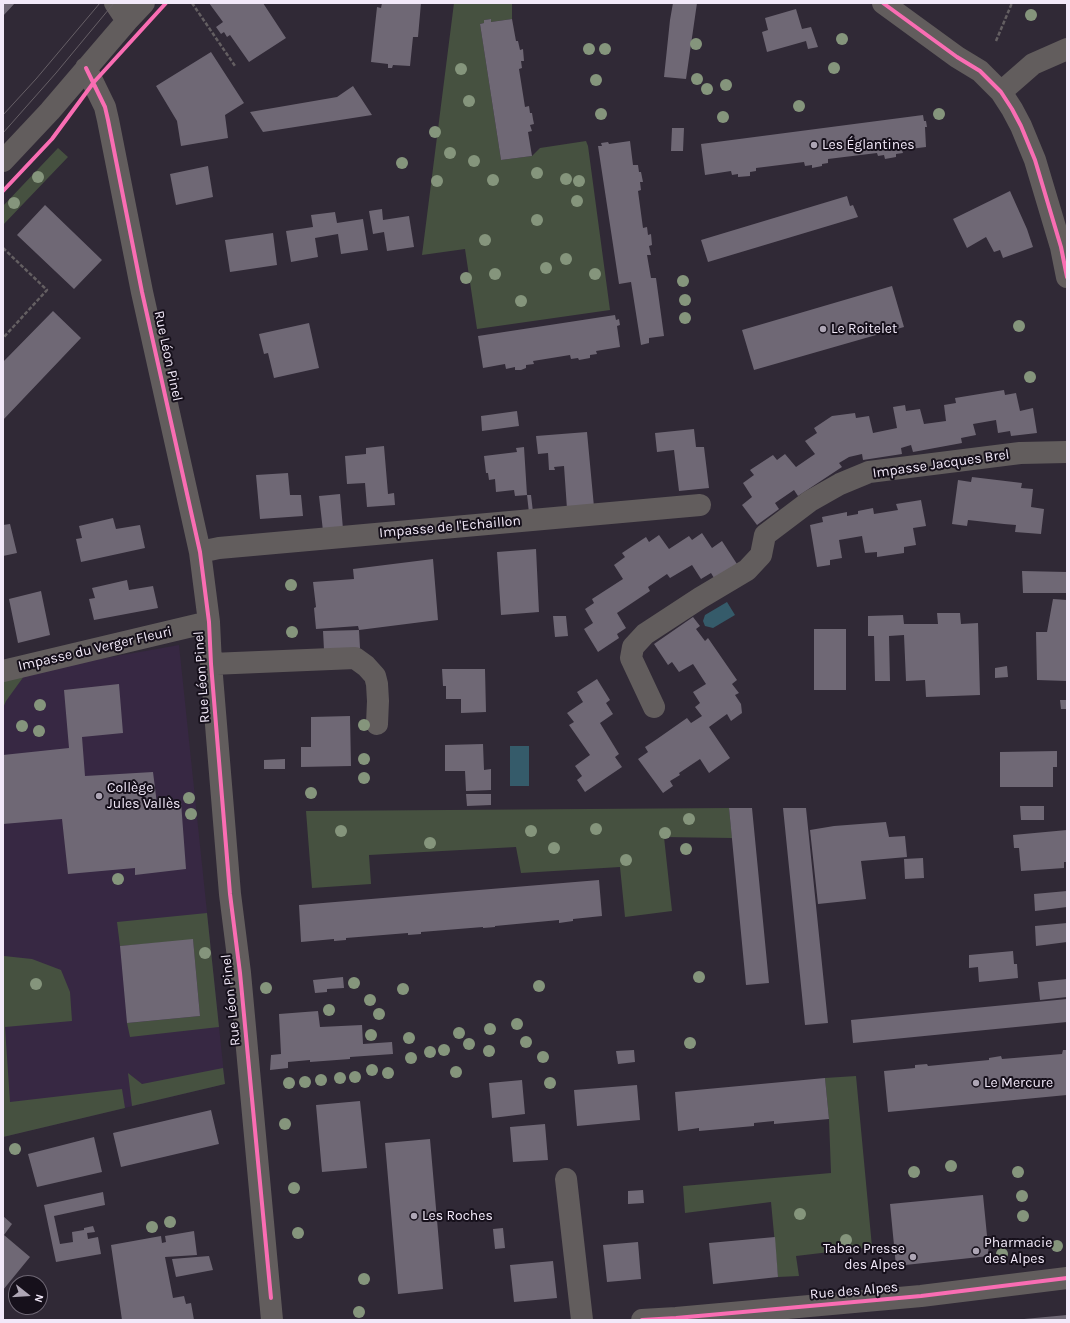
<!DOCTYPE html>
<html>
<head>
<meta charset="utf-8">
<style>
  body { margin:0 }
  #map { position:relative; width:1070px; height:1323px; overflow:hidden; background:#302936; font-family:Karla,sans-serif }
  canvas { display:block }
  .frame { position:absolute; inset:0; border:4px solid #f2e9f9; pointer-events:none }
  .north { position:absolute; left:8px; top:1275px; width:40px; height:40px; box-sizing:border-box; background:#16101b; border:1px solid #6e6774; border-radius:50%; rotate:107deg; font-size:11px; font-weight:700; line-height:16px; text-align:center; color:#f2e9f9 }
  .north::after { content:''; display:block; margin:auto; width:14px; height:18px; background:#aea6b5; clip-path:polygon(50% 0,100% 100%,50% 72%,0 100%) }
</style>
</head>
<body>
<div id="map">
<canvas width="1070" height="1323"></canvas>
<div class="frame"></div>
<div class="north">N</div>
</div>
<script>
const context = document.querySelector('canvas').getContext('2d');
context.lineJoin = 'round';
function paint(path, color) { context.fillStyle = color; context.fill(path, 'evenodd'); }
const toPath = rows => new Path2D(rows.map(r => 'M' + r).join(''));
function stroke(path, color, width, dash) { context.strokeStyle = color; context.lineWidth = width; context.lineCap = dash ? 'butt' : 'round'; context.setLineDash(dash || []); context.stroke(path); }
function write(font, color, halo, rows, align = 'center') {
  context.font = font + ' Karla,sans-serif'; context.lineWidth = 4; context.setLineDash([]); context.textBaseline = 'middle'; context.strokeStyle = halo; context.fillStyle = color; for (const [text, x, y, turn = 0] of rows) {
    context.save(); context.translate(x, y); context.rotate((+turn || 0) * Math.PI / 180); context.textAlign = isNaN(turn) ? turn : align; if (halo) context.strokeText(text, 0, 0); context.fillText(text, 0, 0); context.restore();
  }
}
paint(toPath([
  [179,645,225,1084,3,1137,3,678,27,672]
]), '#372843');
paint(toPath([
  [454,3,512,3,512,19,491,22,490,19,484,20,484,23,480,24,501,160,532,156,540,148,586,141,588,146,610,310,477,329,465,249,422,255],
  [58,148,68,157,3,225,3,206],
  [27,672,6,701,3,708,3,678],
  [729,808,732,838,664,837,672,911,625,917,620,867,521,873,516,847,369,855,371,884,312,888,306,811],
  [207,913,219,1027,130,1037,127,1023,200,1016,193,940,120,946,117,922],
  [4,956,32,959,61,970,70,992,72,1021,5,1027,10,1102,122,1089,125,1108,3,1137,3,958],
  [223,1068,225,1084,132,1106,128,1073,142,1084],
  [856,1076,872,1247,796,1256,799,1276,778,1277,771,1202,685,1213,683,1186,831,1173,829,1119,825,1078]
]), '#465140');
paint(toPath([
  [727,602,735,615,713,628,705,626,703,621,705,615],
  [510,746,529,746,529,786,510,786]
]), '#355b6a');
paint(toPath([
  [3,3,15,3,3,16],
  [209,3,263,3,286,38,249,62,230,35,227,37,224,32,221,34,216,27,223,22],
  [382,3,421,3,418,37,413,37,410,66,393,65,392,68,388,68,388,64,371,62,377,7,381,8],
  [673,3,697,3,686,79,664,77,670,20],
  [796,9,802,29,811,27,818,47,808,49,806,41,767,52,762,32,768,30,765,18],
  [491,19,491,22,512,19,516,41,518,41,520,50,523,49,524,61,521,61,522,68,519,69,525,107,529,106,530,113,532,113,533,119,534,124,530,125,532,131,528,132,532,156,501,160,480,24,484,23,484,20],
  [211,52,244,103,225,115,228,138,181,146,177,121,156,86],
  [353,86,372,115,263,132,250,112,337,97],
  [923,115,924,121,926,121,927,127,925,127,926,147,902,150,903,153,896,154,896,157,885,159,884,155,878,156,877,153,828,159,828,163,822,164,822,166,812,168,812,165,805,166,804,162,756,168,756,171,750,172,750,176,738,177,738,174,732,175,731,171,705,175,701,144],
  [672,128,684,128,683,151,671,151],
  [630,141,633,165,638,165,639,172,641,172,643,182,640,182,641,190,638,191,643,228,647,227,648,235,651,234,652,245,649,246,651,255,647,255,651,278,656,278,664,336,649,338,649,343,641,345,631,282,619,284,598,146,602,146,601,143,608,142,609,144],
  [208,166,213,197,176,205,170,174],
  [1010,191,1027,229,1033,247,1003,258,1000,250,994,252,986,237,967,248,953,219],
  [847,196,850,206,853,205,858,217,708,262,701,240],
  [45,205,102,260,74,289,17,235],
  [382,209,383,220,409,216,414,247,387,251,384,232,373,234,369,211],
  [335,212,337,223,363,219,368,250,341,254,338,234,315,238,318,257,291,262,286,231,313,227,311,215],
  [273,233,277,265,230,272,225,240],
  [892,286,904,327,754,370,742,330],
  [53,311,81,338,3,420,3,362],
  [615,315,616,320,619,319,620,325,617,326,620,347,596,351,597,354,590,355,590,358,579,360,578,358,571,359,570,355,533,361,534,364,526,365,526,368,521,370,515,370,515,367,506,369,505,364,483,368,478,336],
  [309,323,319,368,274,378,268,353,264,354,259,334],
  [1004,390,1005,395,1016,393,1020,411,1033,408,1037,433,1011,436,1010,431,998,433,996,420,973,424,976,435,961,438,962,443,913,452,911,445,901,448,902,454,863,460,862,454,849,457,839,463,842,467,798,496,794,490,775,503,779,509,757,525,742,505,752,497,743,483,754,475,750,470,773,455,777,460,785,454,796,467,815,454,805,441,817,433,814,428,832,416,855,413,856,418,869,416,873,433,897,428,893,407,905,405,906,411,920,409,924,424,946,421,944,405,956,403,955,398],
  [517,411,519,426,482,431,481,416],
  [694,429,696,447,704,447,709,488,679,491,674,450,657,452,655,433],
  [587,432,594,507,567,509,564,466,554,467,555,470,549,470,548,453,538,454,536,436],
  [384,446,388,494,394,493,395,505,367,507,365,483,347,484,345,456,366,454,366,448],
  [524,447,527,495,515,496,514,490,496,492,495,479,489,480,488,473,486,473,484,456,517,452,516,448],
  [288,473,290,495,301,495,303,516,260,519,256,475],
  [972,477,1022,483,1021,488,1033,489,1031,507,1044,509,1041,534,1015,532,1016,525,1004,524,968,520,967,526,952,524,958,480,971,482],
  [340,494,343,529,323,531,319,496],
  [527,495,531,495,533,512,529,513],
  [921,500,926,526,913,528,916,545,904,547,904,553,877,557,877,552,865,553,862,536,839,540,842,558,830,560,830,565,817,567,810,525,823,522,822,517,847,512,847,516,858,514,858,511,873,508,874,514,898,510,896,504],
  [113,518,116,529,140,525,145,548,81,562,76,539,82,538,79,526],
  [10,524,17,553,3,556,3,525],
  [702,533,712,548,722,541,737,564,714,578,711,573,701,579,692,565,670,578,667,574,648,587,650,591,617,613,626,628,617,634,619,638,598,652,584,629,593,623,585,609,594,603,592,599,623,579,614,565,625,557,622,553,646,537,649,542,659,535,669,549,689,536,692,540],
  [536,549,539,612,501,615,497,552],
  [433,559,438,620,359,630,360,648,324,650,323,631,359,630,358,626,316,629,314,608,316,607,313,582,354,579,353,569],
  [1022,571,1067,572,1067,593,1023,593],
  [127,580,129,590,153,586,158,608,94,620,89,599,95,598,92,588],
  [41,591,50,635,18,643,9,599],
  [1053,599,1067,600,1067,681,1037,680,1036,632,1047,632],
  [937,613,960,613,961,624,978,623,980,695,926,697,925,680,906,681,904,635,889,636,890,681,875,681,874,636,868,636,868,616,903,615,904,624,938,624],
  [553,616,566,616,568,636,555,637],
  [693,617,700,626,696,629,705,641,708,638,737,680,732,684,739,693,735,695,741,704,742,713,731,721,727,714,709,727,730,758,709,773,700,759,679,773,680,775,670,781,673,786,663,793,638,759,648,752,645,747,657,739,687,718,691,723,702,716,695,707,700,703,693,692,706,684,693,664,679,672,672,662,668,665,654,644],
  [814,629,846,629,846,690,814,690],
  [1007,666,1008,677,995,678,995,668],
  [442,669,485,669,486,712,461,713,461,699,446,699,446,686,443,686],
  [597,679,610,700,606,703,613,714,600,723,619,754,615,757,622,767,585,792,577,780,582,776,575,766,590,755,569,725,574,722,567,713,583,702,577,692],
  [119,684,123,733,82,737,85,776,153,772,157,804,181,802,186,869,135,875,135,868,68,874,62,819,3,824,3,755,69,748,64,690],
  [1060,700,1067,700,1067,709,1061,709],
  [350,716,351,766,301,767,301,747,311,747,311,717],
  [483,744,484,770,491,769,491,790,466,791,465,771,445,771,445,745],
  [1057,751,1057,767,1053,767,1053,787,1000,787,1000,752],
  [285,759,285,769,264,769,264,760],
  [466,794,491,794,491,805,467,806],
  [1020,806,1044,806,1044,820,1021,820],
  [729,808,752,808,769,983,746,985],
  [783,808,806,808,828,1023,805,1025],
  [886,822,889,837,905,836,907,857,861,861,866,899,818,904,810,830,834,826],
  [1067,830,1067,862,1064,862,1064,868,1021,871,1019,848,1014,848,1013,835],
  [923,858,924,878,905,879,904,859],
  [599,880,602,916,573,919,573,921,559,923,559,920,495,926,495,927,483,928,483,927,421,932,421,934,408,935,408,933,346,938,346,940,334,941,334,939,301,942,299,905],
  [1067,891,1067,907,1035,911,1034,894],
  [1067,923,1067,942,1036,946,1035,926],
  [193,939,200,1016,127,1023,120,946],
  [1013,951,1014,964,1017,964,1018,978,979,982,978,967,969,968,969,955],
  [343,977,344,988,327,989,327,992,315,993,313,980],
  [1067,979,1067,997,1040,1000,1038,982],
  [1067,999,1067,1022,853,1043,851,1020],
  [318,1011,320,1027,362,1025,363,1044,392,1042,393,1054,350,1057,350,1059,310,1062,310,1060,288,1062,288,1068,270,1070,271,1055,281,1054,279,1014],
  [634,1050,635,1062,618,1064,616,1051],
  [1063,1050,1067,1050,1067,1095,888,1112,884,1071,915,1068,915,1065,927,1064,928,1066,989,1060,989,1058,1001,1056,1002,1059,1062,1054],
  [825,1078,829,1119,774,1124,774,1121,754,1123,754,1126,699,1131,699,1128,678,1131,675,1092],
  [522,1080,525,1114,492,1118,489,1083],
  [637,1085,640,1120,577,1126,574,1090],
  [360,1101,367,1168,322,1172,316,1105],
  [211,1110,219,1144,121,1167,113,1133],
  [545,1124,548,1160,513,1162,510,1127],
  [94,1137,102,1172,37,1187,28,1154],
  [430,1139,443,1289,398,1294,385,1143],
  [643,1190,644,1203,628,1204,628,1191],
  [103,1192,105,1205,54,1216,60,1244,73,1242,72,1232,84,1230,84,1228,93,1226,95,1232,87,1233,88,1239,98,1237,101,1254,56,1262,44,1205],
  [983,1195,989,1256,896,1266,890,1204],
  [3,1216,12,1224,4,1235,30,1257,3,1290],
  [503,1228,505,1248,495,1249,493,1229],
  [194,1231,197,1255,165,1257,173,1298,184,1296,186,1304,191,1303,194,1320,122,1320,111,1245,161,1236,162,1243,166,1242,165,1236],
  [775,1237,778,1277,713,1284,709,1243],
  [638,1242,641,1279,607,1282,603,1245],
  [209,1256,213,1270,176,1277,172,1259],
  [553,1261,557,1298,514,1302,510,1265],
  [1067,1315,1067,1320,1024,1320,1024,1319]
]), '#6f6875');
stroke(toPath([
  [192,3,235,66],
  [996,41,1012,3],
  [3,248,47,290,3,338]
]), '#645f62', 2.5, [4, 2]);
stroke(toPath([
  [115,3,127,21],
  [883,3,957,57,980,71,1001,92,1012,109,1021,126,1035,160,1061,247,1067,277],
  [86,68,105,107,108,120,142,292,200,552,209,622,211,664,230,894,240,973,272,1320],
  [1001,92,1033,64,1067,49],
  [3,161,50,111,127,21,144,3],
  [200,552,219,548,700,505],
  [211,664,355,658,366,666,375,676,377,684,378,701,377,724],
  [3,671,209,622],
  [654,707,631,658,633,647,645,634,700,598,747,570,761,555,765,535,810,501,840,484,869,472,1020,453,1067,452],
  [566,1179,582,1320],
  [642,1320,676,1318,921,1296,1067,1278]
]), '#625d5d', 22);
stroke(toPath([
  [3,115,36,79,100,3],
  [3,133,56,73,114,3]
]), '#676067', 1);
stroke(toPath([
  [883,3,957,57,980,71,1001,92,1012,109,1021,126,1035,160,1061,247,1067,277],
  [86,68,105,107,108,120,142,292,200,552,209,622,211,664,230,894,240,973,271,1298],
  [3,191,52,139,94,82,166,3],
  [642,1320,676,1318,921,1296,1067,1278]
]), '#f96db3', 4);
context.fillStyle = '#85957c';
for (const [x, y] of [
  [1031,15],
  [842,39],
  [696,44],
  [589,49],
  [605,49],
  [834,68],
  [461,69],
  [697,79],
  [596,80],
  [726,85],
  [707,89],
  [469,101],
  [799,106],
  [601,114],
  [939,114],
  [723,117],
  [435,132],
  [450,153],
  [474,161],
  [402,163],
  [537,173],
  [38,177],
  [566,179],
  [493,180],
  [437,181],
  [579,181],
  [577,201],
  [14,203],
  [537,220],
  [485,240],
  [566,259],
  [546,268],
  [495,274],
  [595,274],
  [466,278],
  [683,281],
  [685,300],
  [521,301],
  [685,318],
  [1019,326],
  [1030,377],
  [291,585],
  [292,632],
  [40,705],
  [364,725],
  [22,726],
  [39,731],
  [364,759],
  [364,778],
  [311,793],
  [189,798],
  [191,814],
  [689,819],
  [596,829],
  [341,831],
  [531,831],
  [665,833],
  [430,843],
  [554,848],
  [686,849],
  [626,860],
  [118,879],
  [205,953],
  [699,977],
  [354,983],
  [36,984],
  [539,986],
  [266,988],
  [403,989],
  [370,1000],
  [329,1010],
  [379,1014],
  [517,1024],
  [490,1029],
  [459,1033],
  [371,1035],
  [409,1038],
  [526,1042],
  [690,1043],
  [469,1044],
  [444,1050],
  [489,1051],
  [430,1052],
  [543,1057],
  [411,1058],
  [372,1070],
  [456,1072],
  [388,1073],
  [355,1077],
  [340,1078],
  [321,1080],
  [305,1082],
  [289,1083],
  [550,1083],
  [285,1124],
  [15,1149],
  [951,1166],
  [914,1172],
  [1018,1172],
  [294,1188],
  [1022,1196],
  [800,1214],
  [1023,1216],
  [170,1222],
  [152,1227],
  [298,1233],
  [846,1240],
  [1057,1246],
  [1002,1254],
  [364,1279],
  [359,1312]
]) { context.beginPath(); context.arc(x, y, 6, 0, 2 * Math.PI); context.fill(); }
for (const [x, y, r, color] of [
  [814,145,4,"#aea6b5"],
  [823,329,4,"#aea6b5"],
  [99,796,4,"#aea6b5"],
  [976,1083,4,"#aea6b5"],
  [414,1216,4,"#aea6b5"],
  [976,1251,4,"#aea6b5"],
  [913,1257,4,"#aea6b5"]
]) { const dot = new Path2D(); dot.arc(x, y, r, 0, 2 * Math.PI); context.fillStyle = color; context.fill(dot); stroke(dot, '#16101b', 1.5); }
write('14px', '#f2e9f9', '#16101b', [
  ["Les Églantines",822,145],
  ["Le Roitelet",831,329],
  ["Collège",107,788],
  ["Jules Vallès",107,804],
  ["Le Mercure",984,1083],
  ["Les Roches",422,1216],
  ["Pharmacie",984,1243],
  ["des Alpes",984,1259],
  ["Tabac Presse",905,1249,"right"],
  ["des Alpes",905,1265,"right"]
], 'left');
write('14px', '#f2e9f9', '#16101b', [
  ["Rue Léon Pinel",168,356,78],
  ["Impasse Jacques Brel",941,464,-8],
  ["Impasse de l'Echaillon",450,527,-5],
  ["Impasse du Verger Fleuri",95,649,-13],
  ["Rue Léon Pinel",202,677,-94],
  ["Rue Léon Pinel",231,1000,-96],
  ["Rue des Alpes",854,1291,-5]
]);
</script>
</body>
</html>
